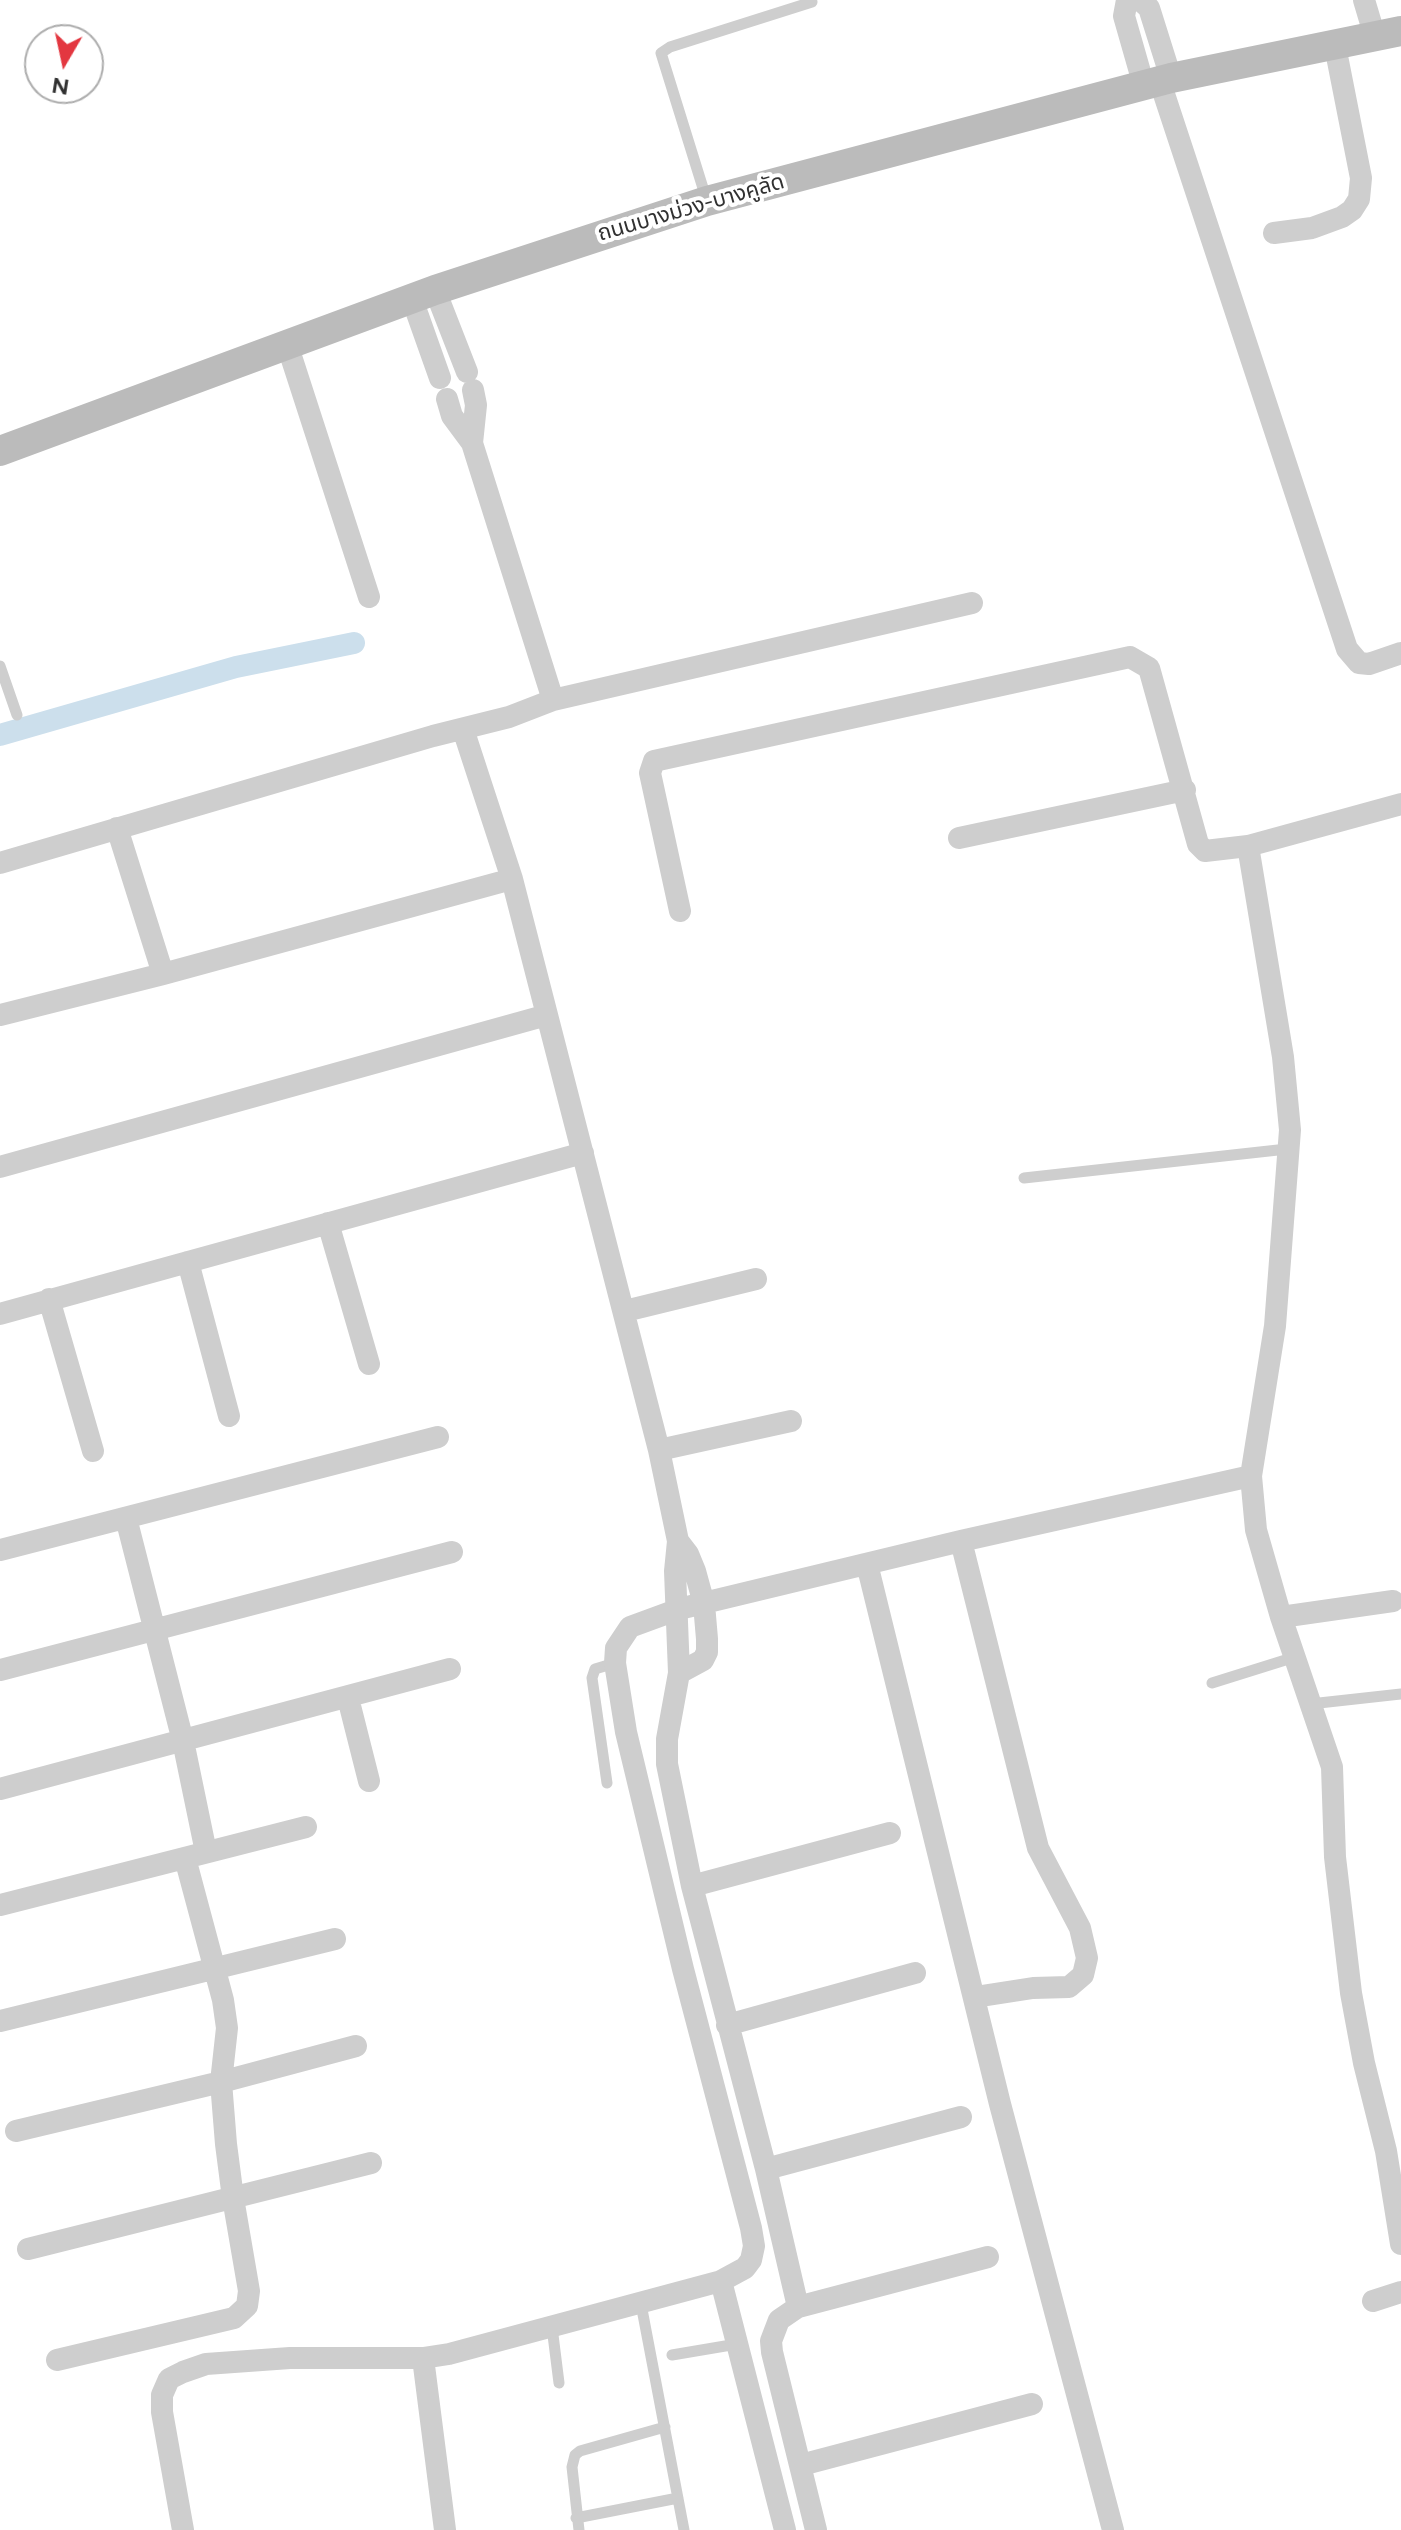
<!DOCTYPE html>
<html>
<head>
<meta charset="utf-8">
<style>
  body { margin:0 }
  #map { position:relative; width:1401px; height:2530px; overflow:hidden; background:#fff; font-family:Figtree,sans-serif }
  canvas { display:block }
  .north { position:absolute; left:24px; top:24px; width:80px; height:80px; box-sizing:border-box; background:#fff; border:2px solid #adadad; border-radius:50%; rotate:189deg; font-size:22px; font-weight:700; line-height:32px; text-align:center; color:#313131 }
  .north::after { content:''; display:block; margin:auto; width:28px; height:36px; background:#e33740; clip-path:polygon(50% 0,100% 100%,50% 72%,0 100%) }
</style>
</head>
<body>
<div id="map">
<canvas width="1401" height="2530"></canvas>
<div class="north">N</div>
</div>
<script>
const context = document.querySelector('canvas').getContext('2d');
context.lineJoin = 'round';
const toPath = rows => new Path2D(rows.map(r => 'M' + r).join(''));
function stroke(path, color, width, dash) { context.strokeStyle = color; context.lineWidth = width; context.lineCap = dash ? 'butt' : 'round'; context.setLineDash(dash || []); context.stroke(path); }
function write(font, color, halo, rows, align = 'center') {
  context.font = font + ' Figtree,"Noto Sans Thai",sans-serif'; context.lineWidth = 8; context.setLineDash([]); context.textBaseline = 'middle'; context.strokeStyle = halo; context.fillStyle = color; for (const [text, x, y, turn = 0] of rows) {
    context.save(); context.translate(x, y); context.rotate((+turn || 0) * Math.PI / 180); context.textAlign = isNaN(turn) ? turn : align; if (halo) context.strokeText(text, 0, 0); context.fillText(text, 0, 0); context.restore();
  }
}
stroke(toPath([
  [0,735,236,667,354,643]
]), '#ccdfec', 22);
stroke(toPath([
  [707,201,661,53,670,47,812,2],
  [0,666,17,715],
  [1024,1178,1287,1149],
  [1212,1683,1295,1657],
  [1310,1704,1401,1694],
  [607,1783,592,1678,595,1669,615,1663],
  [641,2304,684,2530],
  [552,2327,559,2383],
  [672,2355,737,2344],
  [576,2518,678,2498],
  [579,2530,572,2467,575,2455,580,2451,665,2427]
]), '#cecece', 11);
stroke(toPath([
  [1127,0,1124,16,1144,86],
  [1140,0,1149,8,1171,78],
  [1364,0,1375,37],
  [1160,82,1347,649,1359,663,1369,664,1401,653],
  [1274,233,1312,228,1342,217,1352,210,1359,199,1361,178,1335,46],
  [435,290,467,372],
  [412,299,440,378],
  [287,344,369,597],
  [472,443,476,405,473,390],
  [553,700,972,603],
  [463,729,512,879,659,1450,678,1541,675,1571,679,1673,667,1739,667,1764,692,1886,766,2169,798,2307],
  [117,828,163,974],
  [959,838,1185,790],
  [1248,846,1283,1057,1290,1130,1275,1326,1251,1476,1256,1530,1281,1617,1332,1767,1335,1857,1351,1993,1364,2063,1386,2151,1401,2244],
  [0,863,433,736,509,717,553,700,472,443,452,416,447,399],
  [680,911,650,773,654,761,1130,657,1149,668,1198,844,1205,851,1248,846,1401,804],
  [0,1015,163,974,512,879],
  [0,1167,547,1015],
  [328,1223,369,1364],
  [188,1262,229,1416],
  [49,1299,93,1451],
  [625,1311,756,1279],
  [0,1314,583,1153],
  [659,1450,791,1421],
  [126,1518,183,1741,206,1852],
  [678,1541,688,1554,695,1571,704,1604,707,1639,707,1652,703,1660,679,1673],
  [961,1541,1038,1848,1080,1928,1087,1958,1083,1975,1069,1987,1033,1988,975,1997],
  [0,1550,438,1437],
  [867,1564,1000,2104,1113,2530],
  [1281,1617,1393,1601],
  [0,1670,452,1552],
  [348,1698,369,1781],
  [0,1789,450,1669],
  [692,1886,890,1833],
  [0,1905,306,1827],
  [0,2021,335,1939],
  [727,2025,915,1973],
  [16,2131,221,2082,356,2046],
  [766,2169,961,2117],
  [28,2249,371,2163],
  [721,2281,785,2530],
  [1373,2301,1401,2292],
  [423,2358,445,2530],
  [57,2360,234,2318,247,2306,249,2291,233,2198,226,2144,221,2082,227,2028,223,2000,185,1858],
  [801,2465,1032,2404],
  [183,2530,162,2412,162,2395,169,2379,183,2372,206,2364,290,2358,423,2358,449,2354,721,2281,745,2268,751,2260,754,2246,751,2228,683,1969,626,1732,615,1663,616,1648,630,1627,679,1609,961,1541,1251,1476],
  [816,2530,772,2352,771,2341,779,2320,798,2307,988,2257]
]), '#cecece', 22);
stroke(toPath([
  [0,451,435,290,707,201,1171,78,1401,31]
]), '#bbb', 30);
write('22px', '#313131', '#fff', [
  ["ถนนบางม่วง-บางคูลัด",691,208,-16]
]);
</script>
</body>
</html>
